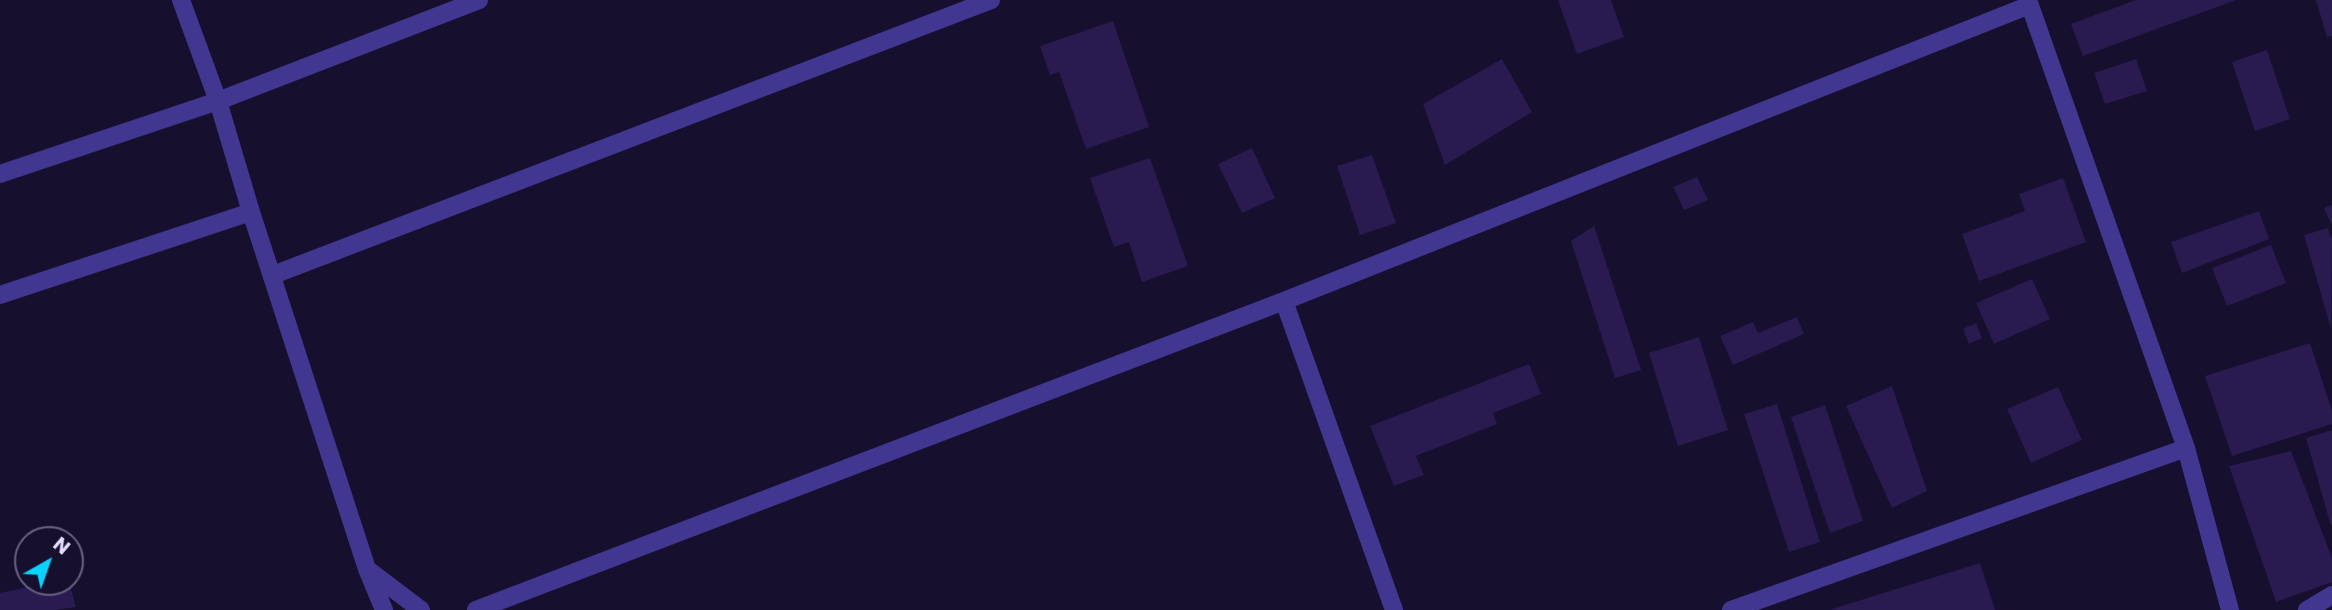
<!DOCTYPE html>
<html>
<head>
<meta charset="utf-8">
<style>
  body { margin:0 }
  #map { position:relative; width:2332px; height:610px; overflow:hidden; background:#170f2e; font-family:Poppins,sans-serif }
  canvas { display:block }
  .north { position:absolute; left:14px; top:526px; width:70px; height:70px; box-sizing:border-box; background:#170f2e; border:2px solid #696182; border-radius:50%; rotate:40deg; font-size:19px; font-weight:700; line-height:28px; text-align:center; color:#e3dcff }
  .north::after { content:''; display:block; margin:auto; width:24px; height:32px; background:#08d4ff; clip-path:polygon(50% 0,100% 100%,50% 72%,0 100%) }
</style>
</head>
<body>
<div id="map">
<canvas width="2332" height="610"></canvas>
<div class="north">N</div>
</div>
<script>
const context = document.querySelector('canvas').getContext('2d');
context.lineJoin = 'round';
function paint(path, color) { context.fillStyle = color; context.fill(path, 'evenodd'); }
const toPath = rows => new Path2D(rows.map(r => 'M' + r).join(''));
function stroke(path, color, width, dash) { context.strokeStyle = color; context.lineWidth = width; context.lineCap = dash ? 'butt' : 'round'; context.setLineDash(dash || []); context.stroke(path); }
paint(toPath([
  [1558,0,1611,0,1624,37,1577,54],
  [2136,0,2236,0,2083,56,2071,24],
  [2316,0,2332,0,2332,36,2327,37],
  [1113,21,1149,127,1086,149,1059,72,1050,75,1040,46],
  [2267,50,2290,119,2255,131,2232,62],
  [1502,59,1532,112,1445,165,1423,104],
  [2136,59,2147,91,2105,104,2094,73],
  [1252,148,1275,198,1242,213,1218,164],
  [1372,155,1396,223,1360,235,1337,166],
  [1150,158,1188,266,1142,282,1129,242,1114,247,1090,178],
  [1697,177,1708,200,1684,210,1673,187],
  [2063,178,2086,242,1979,281,1962,234,2025,211,2019,194],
  [2332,205,2332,226,2324,208],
  [2259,211,2269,239,2182,273,2171,242],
  [1594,226,1641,370,1615,378,1571,241],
  [2328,228,2332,240,2331,329,2304,235],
  [2271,245,2286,283,2227,306,2212,268],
  [2032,279,2050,319,1994,344,1976,303],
  [1797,317,1804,334,1733,365,1720,336,1753,322,1758,333],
  [1976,323,1982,338,1969,344,1963,329],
  [1699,337,1728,430,1678,446,1649,353],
  [2310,343,2332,411,2332,424,2232,456,2205,376],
  [1529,364,1541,394,1493,413,1497,424,1416,456,1424,475,1394,486,1370,426],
  [1892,386,1927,491,1892,508,1846,406],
  [2058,387,2082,440,2031,463,2007,409],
  [1777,404,1820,542,1789,552,1744,414],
  [1825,405,1863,521,1830,533,1791,417],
  [2332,430,2332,526,2331,526,2306,438],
  [2291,451,2332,558,2332,582,2276,602,2229,466],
  [1980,563,1995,610,1832,610,1832,609],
  [52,582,69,582,76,607,55,610,0,610,0,593]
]), '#291a50');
stroke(toPath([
  [181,0,218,101,251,212,367,569,421,610],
  [2028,0,2186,448,2230,610],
  [0,174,218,101,479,0],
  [273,275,991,0],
  [0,295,251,212],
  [1284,301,1394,610],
  [367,569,384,610],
  [476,610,1284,301,2030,5],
  [1731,610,2186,448],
  [2307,610,2332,595]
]), '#413790', 18);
</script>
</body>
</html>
